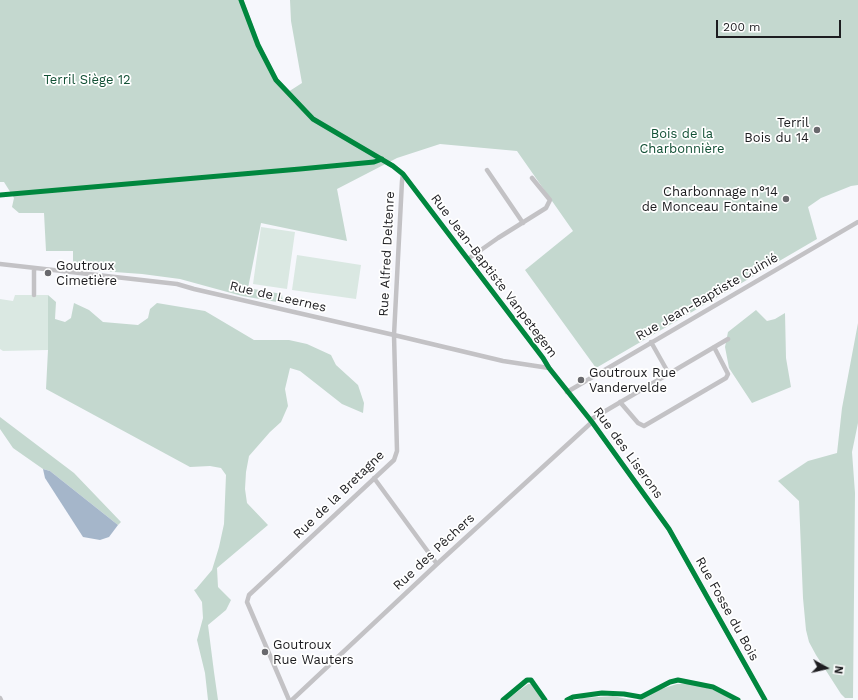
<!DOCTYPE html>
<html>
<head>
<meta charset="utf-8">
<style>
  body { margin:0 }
  #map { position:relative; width:858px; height:700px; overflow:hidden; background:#f6f7fc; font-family:"Work Sans",sans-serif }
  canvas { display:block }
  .north { position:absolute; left:806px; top:648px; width:40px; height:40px; -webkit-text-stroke:3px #fff; paint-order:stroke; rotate:98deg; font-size:11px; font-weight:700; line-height:16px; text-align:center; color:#1d1d20 }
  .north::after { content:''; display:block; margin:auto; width:14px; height:18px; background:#1d1d20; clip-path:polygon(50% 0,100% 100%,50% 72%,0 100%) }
  .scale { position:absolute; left:716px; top:20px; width:125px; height:18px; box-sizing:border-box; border:2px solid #1d1d20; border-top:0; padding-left:5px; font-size:12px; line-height:14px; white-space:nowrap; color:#1d1d20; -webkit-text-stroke:3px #fff; paint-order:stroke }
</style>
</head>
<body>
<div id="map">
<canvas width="858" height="700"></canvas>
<div class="north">N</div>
<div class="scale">200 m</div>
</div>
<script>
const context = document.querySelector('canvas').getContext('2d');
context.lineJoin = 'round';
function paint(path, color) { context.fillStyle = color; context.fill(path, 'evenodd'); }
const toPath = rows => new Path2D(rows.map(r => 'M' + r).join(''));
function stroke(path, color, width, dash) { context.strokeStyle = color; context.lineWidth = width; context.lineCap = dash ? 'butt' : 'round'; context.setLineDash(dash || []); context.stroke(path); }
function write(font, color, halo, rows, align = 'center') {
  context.font = font + ' "Work Sans",sans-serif'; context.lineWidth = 3.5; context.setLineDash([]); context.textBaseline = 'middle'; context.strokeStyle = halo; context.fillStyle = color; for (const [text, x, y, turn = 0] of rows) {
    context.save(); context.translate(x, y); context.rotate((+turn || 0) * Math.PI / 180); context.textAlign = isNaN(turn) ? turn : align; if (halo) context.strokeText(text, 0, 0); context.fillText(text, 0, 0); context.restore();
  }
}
paint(toPath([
  [261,227,295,232,287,289,253,284],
  [297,255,361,265,356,299,292,290],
  [15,295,48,295,48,350,3,351,0,349,0,299,13,301]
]), '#dae8e2');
paint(toPath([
  [0,0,241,0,258,45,276,80,288,92,302,83,291,21,290,0,858,0,858,185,851,186,821,198,808,207,817,239,596,368,525,270,573,231,517,151,440,144,397,158,337,189,347,241,261,223,248,288,282,294,283,303,242,296,180,279,142,274,73,269,73,251,46,251,44,213,19,213,12,207,14,198,4,182,0,182],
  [48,295,56,302,55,319,65,322,71,318,74,303,89,310,103,322,138,325,148,318,150,309,157,303,205,311,254,340,289,340,307,344,331,355,336,365,358,385,364,403,363,413,342,404,300,371,290,368,285,389,288,406,281,422,270,432,249,456,246,472,245,489,247,503,268,525,217,568,218,587,231,600,226,610,208,625,214,672,218,700,208,700,205,673,197,640,203,618,202,602,194,590,196,589,212,570,219,547,224,524,226,475,221,468,210,466,190,467,46,389,48,350],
  [756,310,767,321,775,319,785,313,786,358,791,387,752,403,729,368,725,347,728,332],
  [858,323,858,423,852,452,855,493,853,698,845,698,841,694,816,655,809,642,806,630,803,598,799,501,778,481,808,461,837,453,842,408],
  [0,417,74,473,121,522,118,525,50,471,43,469,13,448,0,429],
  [528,684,531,684,543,700,506,700],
  [677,684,692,684,718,691,733,700,577,700,582,698,613,696,627,699,637,700,645,697,658,690]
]), '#c4d8cf');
paint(toPath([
  [43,469,50,471,118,525,109,537,100,540,83,537,45,478]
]), '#a5b6ca');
stroke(toPath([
  [241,0,258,45,276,80,313,119,393,166,403,174,543,358,549,368,592,422,669,529,765,700],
  [487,170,523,223],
  [468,259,498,238,546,208,550,200,532,178],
  [0,264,177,284,194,289,394,335,503,361,549,368],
  [34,268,34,295],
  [651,342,669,374],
  [567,392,858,222],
  [620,402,638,423,644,426,726,378,728,374,714,347],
  [590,420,728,339],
  [374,478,437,564],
  [0,698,1,700],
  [289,700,247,602,249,595,394,460,397,451,394,335,402,181,403,174],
  [292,700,437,564,592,422]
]), '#c3c2c5', 4.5);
stroke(toPath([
  [241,0,258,45,276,80,313,119,393,166,403,174,543,358,549,368,592,422,669,529,765,700],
  [0,195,300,169,374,162,382,159],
  [503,700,527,680,531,680,545,700],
  [567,700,573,697,602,693,624,694,641,697,670,682,678,680,713,687,738,700]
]), '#00873e', 5);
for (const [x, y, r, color] of [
  [817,130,4,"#69696d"],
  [786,199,4,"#69696d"],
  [48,273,4,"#69696d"],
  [581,380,4,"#69696d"],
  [265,652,4,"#69696d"]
]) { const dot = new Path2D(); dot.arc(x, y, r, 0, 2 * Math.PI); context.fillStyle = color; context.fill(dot); stroke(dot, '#fff', 1.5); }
write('13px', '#135136', '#fff', [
  ["Terril Siège 12",87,80],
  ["Bois de la",682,134],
  ["Charbonnière",682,149]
]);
write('13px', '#1d1d20', '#fff', [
  ["Terril",809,123,"right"],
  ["Bois du 14",809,138,"right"],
  ["Charbonnage n°14",778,192,"right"],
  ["de Monceau Fontaine",778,207,"right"],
  ["Goutroux",56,266],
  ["Cimetière",56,281],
  ["Goutroux Rue",589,373],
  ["Vandervelde",589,388],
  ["Goutroux",273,645],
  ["Rue Wauters",273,660]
], 'left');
write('13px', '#1d1d20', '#fff', [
  ["Rue Alfred Deltenre",387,254,-87],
  ["Rue Jean-Baptiste Vanpetegem",494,276,53],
  ["Rue de Leernes",278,297,13],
  ["Rue Jean-Baptiste Cuinié",707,297,-30],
  ["Rue des Liserons",628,453,54],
  ["Rue de la Bretagne",339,495,-44],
  ["Rue des Pêchers",434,552,-43],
  ["Rue Fosse du Bois",727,609,61]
]);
</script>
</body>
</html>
